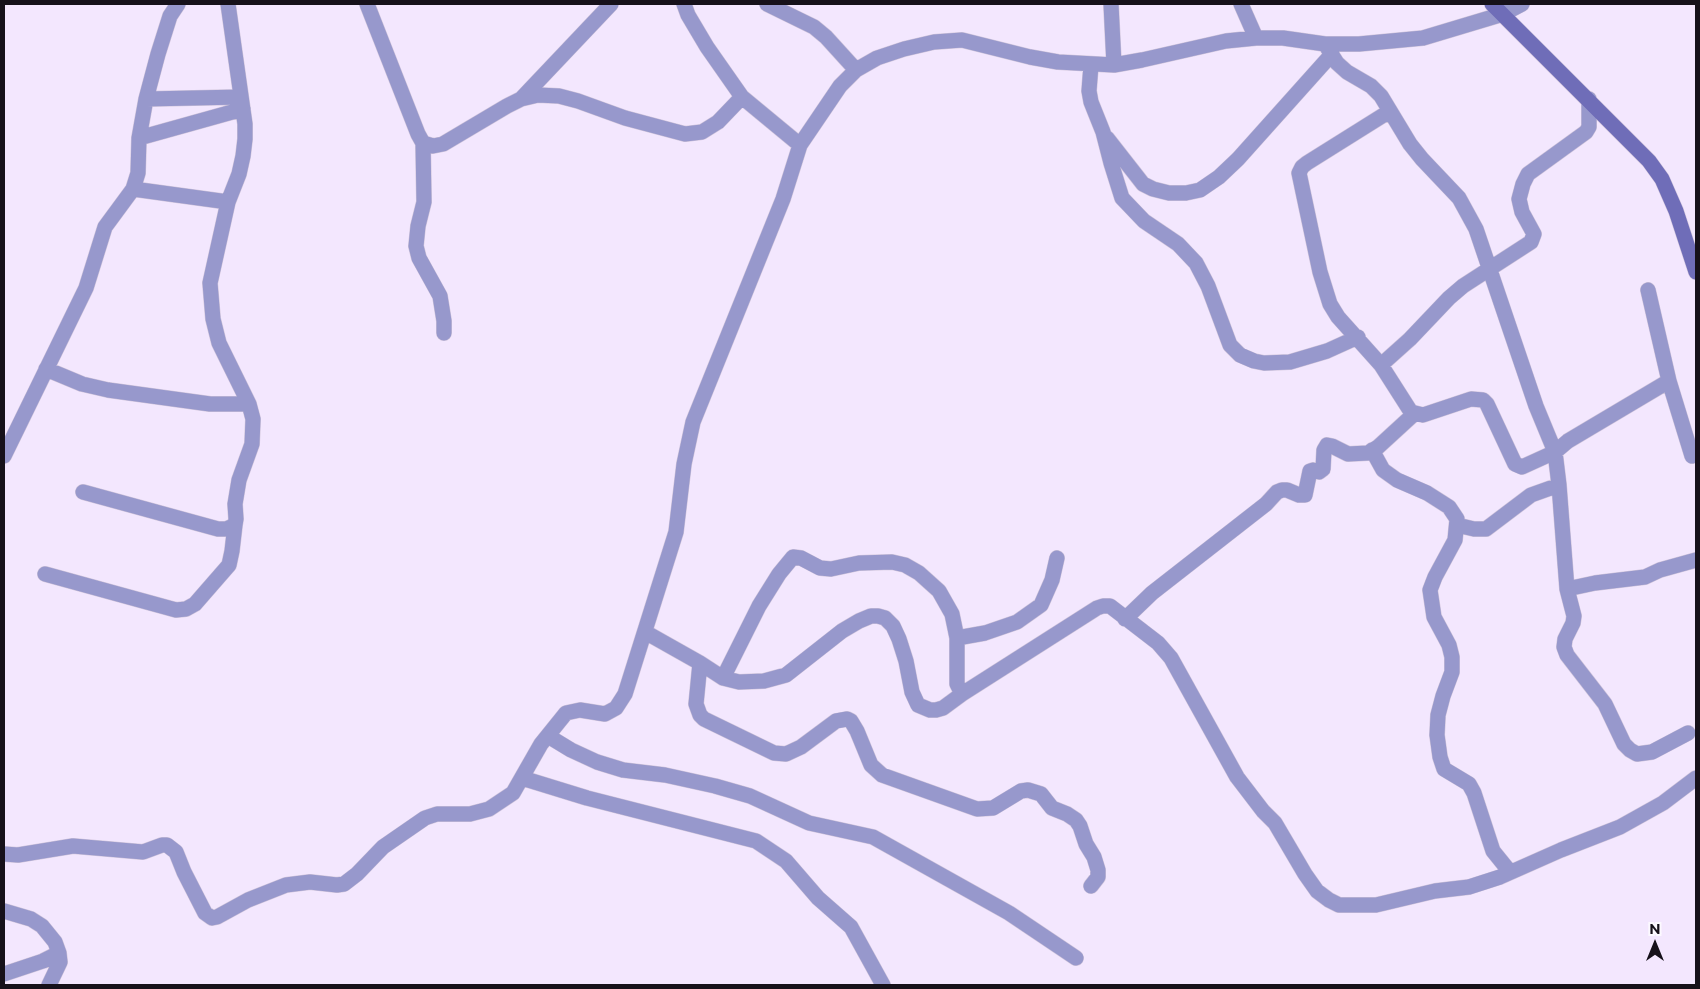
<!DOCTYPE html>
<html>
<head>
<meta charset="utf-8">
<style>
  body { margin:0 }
  #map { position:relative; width:1700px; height:989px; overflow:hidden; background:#f3e7fe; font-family:Montserrat,sans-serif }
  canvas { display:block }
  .frame { position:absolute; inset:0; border:5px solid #16111a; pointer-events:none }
  .north { position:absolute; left:1630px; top:919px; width:50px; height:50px; -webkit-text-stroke:4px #fcf9ff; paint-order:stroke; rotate:0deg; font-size:14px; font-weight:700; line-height:20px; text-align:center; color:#16111a }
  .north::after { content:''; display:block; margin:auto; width:18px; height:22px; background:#16111a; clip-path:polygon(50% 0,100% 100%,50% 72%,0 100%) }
</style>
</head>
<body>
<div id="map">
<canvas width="1700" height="989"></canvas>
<div class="frame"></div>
<div class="north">N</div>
</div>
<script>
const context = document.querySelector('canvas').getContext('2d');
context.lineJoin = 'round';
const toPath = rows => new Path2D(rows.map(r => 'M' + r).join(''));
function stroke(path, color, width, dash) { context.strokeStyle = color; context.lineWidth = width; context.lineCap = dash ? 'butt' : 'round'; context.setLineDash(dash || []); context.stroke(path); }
const street = toPath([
  [367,4,418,134,423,143,433,146,443,144,507,106,521,99,538,95,559,96,578,101,625,118,685,134,702,132,718,122,742,97],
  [684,4,688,15,707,47,742,97,800,145],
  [767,4,814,27,826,37,856,70],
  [1111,4,1114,65],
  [1241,4,1256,38],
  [1325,44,1337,63,1347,72,1371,86,1381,96,1410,144,1422,159,1459,198,1476,229,1536,406,1555,452,1559,485,1567,589,1574,616,1573,623,1565,639,1564,647,1567,655,1605,704,1624,744,1630,750,1637,754,1652,752,1688,733],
  [1091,65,1089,91,1091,102,1103,132,1111,163,1122,198,1144,221,1178,244,1196,263,1208,286,1230,345,1240,355,1254,361,1264,363,1290,362,1327,351,1358,337],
  [146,99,241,97],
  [521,99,611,4],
  [1390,111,1307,163,1302,167,1299,173,1320,272,1330,304,1338,317,1381,365,1411,412,1423,415,1471,399,1483,400,1487,404,1515,464,1522,467,1555,452,1568,441,1669,381],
  [139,138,243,109],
  [1107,138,1143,184,1153,189,1169,193,1186,193,1200,190,1219,177,1238,159,1332,54],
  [423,143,424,202,418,226,416,246,419,258,440,296,444,321,444,333],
  [133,189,228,202],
  [1648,290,1669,381,1692,456],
  [1381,365,1410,339,1449,298,1463,286,1531,242,1534,234,1522,212,1519,199,1523,184,1528,174,1586,132,1589,127,1589,99],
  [46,369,82,384,108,390,210,404,249,404],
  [1372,450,1383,470,1397,480,1427,493,1449,507,1457,519,1455,540,1435,577,1430,590,1434,617,1449,645,1452,657,1452,672,1443,696,1438,715,1437,735,1440,757,1444,769,1469,784,1474,793,1493,851,1510,872],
  [4,456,86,288,105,227,133,189,138,173,139,138,146,99,158,54,170,16,178,4],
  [83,492,218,529,226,529,235,525,236,519,235,504,239,480,252,444,253,419,249,404,219,343,213,319,210,283,228,202,239,174,243,156,245,139,245,124,228,4],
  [1457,525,1474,529,1486,529,1531,495,1559,485],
  [45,574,176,610,186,609,195,604,229,565,232,551,235,525],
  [1567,589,1595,583,1645,577,1660,570,1696,560],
  [1125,619,1152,593,1266,504,1277,492,1282,490,1287,490,1299,495,1305,495,1310,471,1313,470,1319,472,1323,469,1324,450,1327,445,1332,446,1348,454,1368,453,1378,447,1414,414],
  [645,632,700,663,723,678,739,682,764,681,786,675,842,631,859,621,871,616,878,616,885,618,893,626,899,639,906,661,912,692,918,705,930,710,936,710,943,708,962,694],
  [957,638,985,633,1017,622,1041,605,1052,580,1057,558],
  [700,663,696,704,700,715,704,719,774,753,786,754,801,747,836,721,847,719,851,721,857,731,871,765,882,775,977,809,993,808,1021,791,1028,790,1041,794,1052,808,1067,814,1076,820,1080,826,1086,844,1094,857,1098,870,1098,877,1091,886],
  [723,678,759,606,779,574,793,557,801,558,820,568,831,569,859,563,892,562,905,565,919,573,939,591,952,614,957,638,957,684,962,694,1097,608,1103,606,1110,606,1158,643,1171,658,1237,777,1263,811,1275,823,1305,874,1317,891,1329,900,1339,905,1376,905,1435,891,1469,887,1500,877,1561,850,1620,827,1663,803,1696,778],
  [548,736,571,750,597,762,623,770,665,775,715,786,750,796,809,823,873,837,1009,913,1076,958],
  [522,778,587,798,756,841,786,861,818,898,851,927,883,985],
  [4,854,18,855,73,846,143,852,162,845,167,845,176,852,184,872,205,913,212,918,217,917,248,900,286,885,310,882,337,885,344,884,357,874,383,847,425,818,437,814,470,814,489,809,513,793,541,744,566,713,580,710,605,714,616,708,625,694,676,532,684,464,693,422,783,199,800,145,840,86,856,70,877,58,904,49,934,42,962,40,1030,57,1058,62,1114,65,1142,60,1226,41,1256,38,1283,38,1325,44,1359,44,1423,38,1503,14,1522,4],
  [4,911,31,919,42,926,55,942,59,953,60,962,49,985],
  [4,974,43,961,59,953]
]);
const secondary = toPath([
  [1492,4,1649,161,1662,179,1676,211,1696,272]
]);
stroke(street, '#d0c5da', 16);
stroke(secondary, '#d0c5da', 16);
stroke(street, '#9798cc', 15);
stroke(secondary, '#6f6db8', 15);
</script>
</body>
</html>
